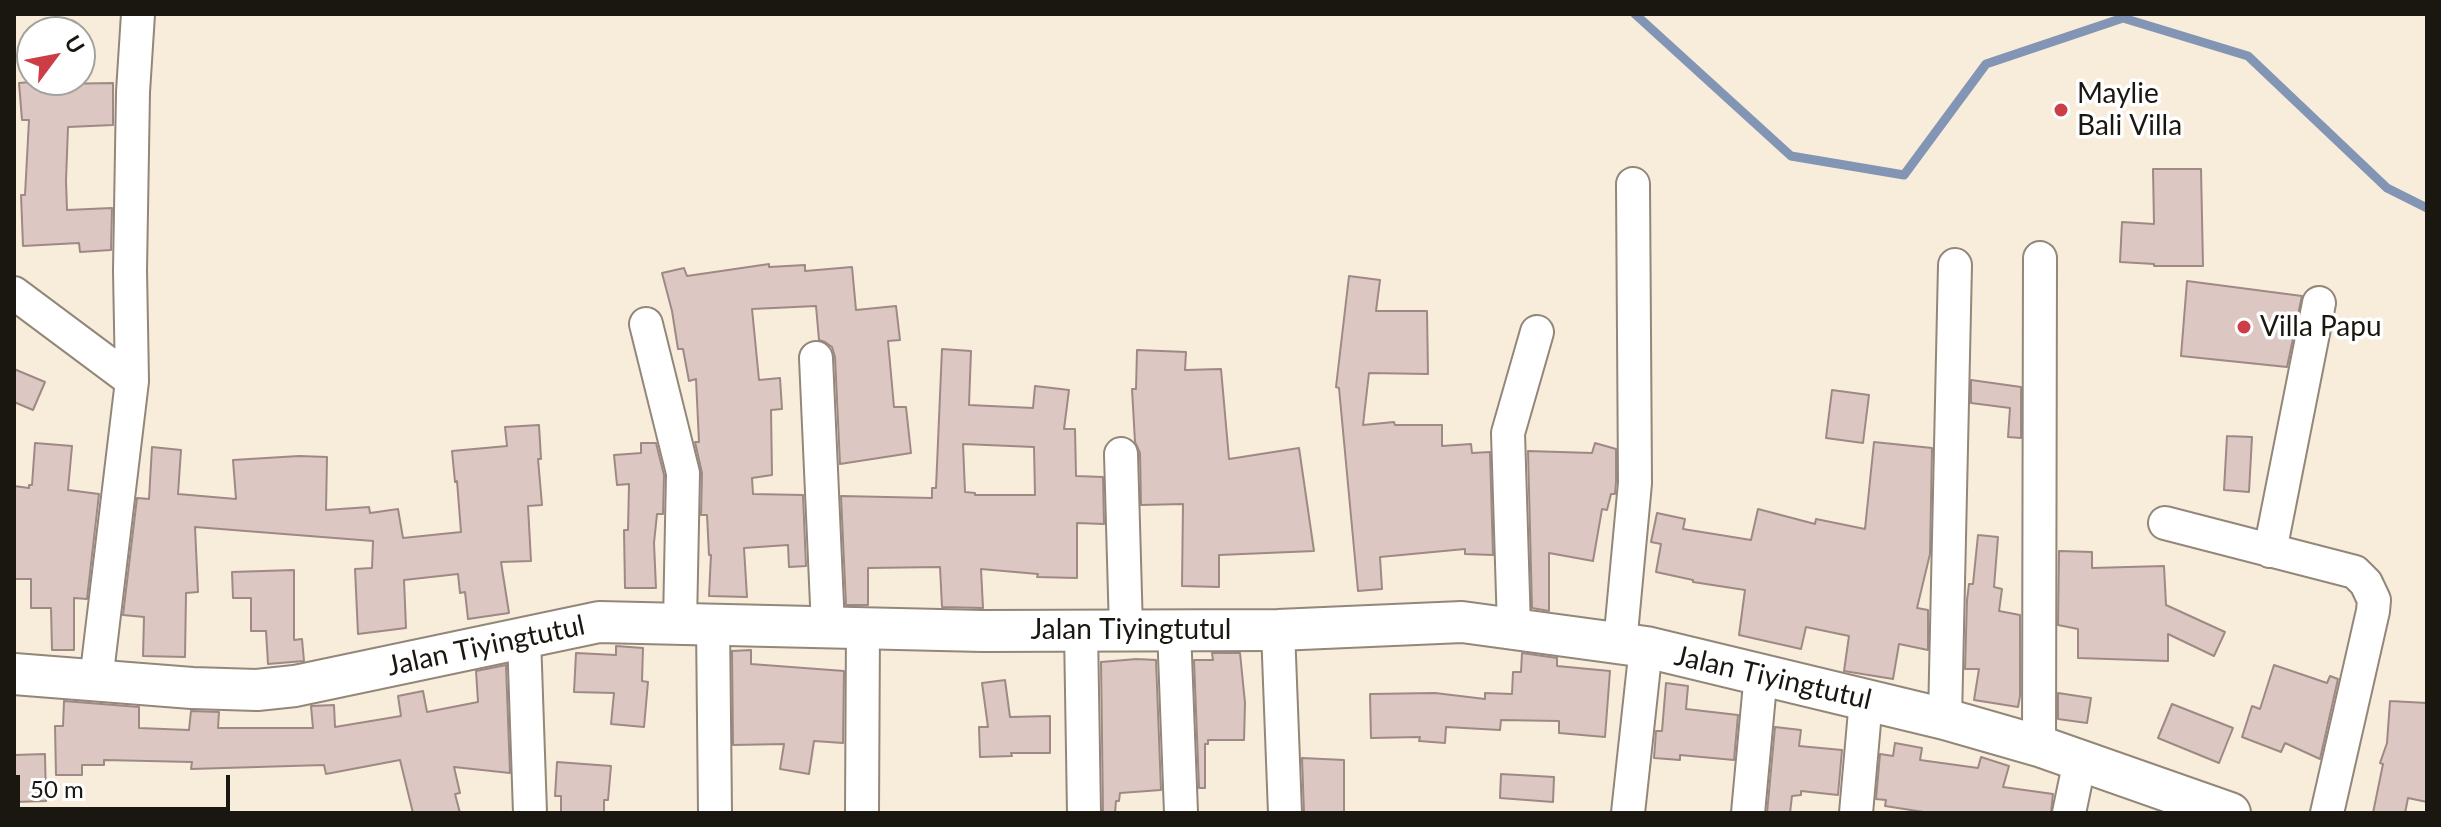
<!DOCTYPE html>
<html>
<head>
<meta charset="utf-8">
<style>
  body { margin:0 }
  #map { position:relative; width:2441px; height:827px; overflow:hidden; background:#f8ecdb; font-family:Lato,sans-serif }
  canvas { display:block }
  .frame { position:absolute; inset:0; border:16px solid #1a1610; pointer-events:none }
  .north { position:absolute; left:16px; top:16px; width:80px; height:80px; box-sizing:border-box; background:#fff; border:2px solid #a3a29f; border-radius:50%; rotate:58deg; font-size:22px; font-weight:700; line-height:32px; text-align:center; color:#1a1610 }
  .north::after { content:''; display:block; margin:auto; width:28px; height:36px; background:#cd3d46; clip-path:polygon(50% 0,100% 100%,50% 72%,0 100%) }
  .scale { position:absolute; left:16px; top:775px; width:214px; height:36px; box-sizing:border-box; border:4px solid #1a1610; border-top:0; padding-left:10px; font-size:24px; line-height:28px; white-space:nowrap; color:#1a1610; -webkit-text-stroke:6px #fff; paint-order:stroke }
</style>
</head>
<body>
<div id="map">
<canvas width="2441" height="827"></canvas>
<div class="frame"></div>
<div class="north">U</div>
<div class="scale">50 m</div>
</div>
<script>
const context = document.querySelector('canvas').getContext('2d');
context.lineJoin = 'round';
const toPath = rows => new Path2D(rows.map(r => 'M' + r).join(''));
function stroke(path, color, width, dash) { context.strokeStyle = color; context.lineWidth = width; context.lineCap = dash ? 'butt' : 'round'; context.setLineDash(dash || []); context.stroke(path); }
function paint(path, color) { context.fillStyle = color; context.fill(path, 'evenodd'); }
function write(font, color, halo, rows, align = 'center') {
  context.font = font + ' Lato,sans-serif'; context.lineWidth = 7; context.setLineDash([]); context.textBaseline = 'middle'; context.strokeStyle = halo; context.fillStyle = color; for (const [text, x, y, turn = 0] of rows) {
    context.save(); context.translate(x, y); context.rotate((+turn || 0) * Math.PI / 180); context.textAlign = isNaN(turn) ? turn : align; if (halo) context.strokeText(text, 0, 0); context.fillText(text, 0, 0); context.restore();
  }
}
stroke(toPath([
  [1635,14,1791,156,1904,175,1986,64,2123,18,2248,56,2387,188,2427,208]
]), '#8295b4', 9);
const building = toPath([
  [56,80,56,84,113,83,113,125,68,127,66,181,67,210,112,208,111,250,80,252,79,243,23,246,21,195,25,195,29,120,22,120,19,83,56,80],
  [2153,169,2201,169,2203,266,2154,266,2154,264,2120,262,2122,222,2154,224,2153,169],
  [769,264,769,267,805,265,805,271,852,267,856,310,896,306,900,340,888,341,894,407,906,407,911,453,840,464,835,357,832,347,825,342,819,340,816,306,752,309,759,380,780,378,782,409,771,410,772,475,752,478,753,494,803,495,806,566,789,567,788,545,744,548,747,597,709,596,711,555,709,555,707,515,701,515,702,473,695,442,699,442,696,379,689,381,683,349,678,349,672,311,662,273,684,268,687,276,769,264],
  [1349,276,1380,280,1376,311,1427,311,1428,374,1369,373,1363,425,1394,422,1395,425,1442,425,1442,446,1471,444,1472,453,1490,452,1493,555,1465,554,1465,549,1380,557,1382,589,1358,591,1339,388,1336,387,1349,276],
  [2187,281,2302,296,2287,367,2181,356,2187,281],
  [942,349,971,351,969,405,1033,408,1035,386,1069,390,1064,429,1075,429,1076,476,1103,477,1104,524,1077,523,1077,578,1037,577,1038,574,981,569,983,608,942,607,940,567,868,568,868,605,846,605,841,496,932,498,932,488,936,488,942,349],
  [963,444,1034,447,1035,495,975,495,975,493,965,492,963,444],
  [1137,350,1186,352,1185,370,1221,369,1229,459,1299,448,1314,551,1219,555,1219,587,1182,586,1183,504,1141,505,1140,453,1135,442,1132,389,1136,389,1137,350],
  [14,369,45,382,33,410,14,402,14,369],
  [1971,380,2021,387,2021,438,2008,437,2010,408,1971,403,1971,380],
  [1832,390,1869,395,1863,443,1826,438,1832,390],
  [539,425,541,459,538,459,542,505,528,506,531,561,501,562,509,613,468,619,465,592,460,593,458,574,404,580,406,628,358,634,355,569,372,568,373,541,195,527,198,592,186,593,185,657,143,656,144,617,123,615,137,498,149,499,152,447,181,450,178,494,236,499,233,460,299,456,327,457,326,510,369,507,370,513,398,509,403,538,461,532,457,481,455,482,452,451,507,446,505,427,539,425],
  [2227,436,2252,437,2249,492,2224,490,2227,436],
  [1874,442,1932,448,1930,554,1917,608,1928,610,1928,650,1899,644,1893,679,1844,671,1849,636,1806,627,1801,649,1739,635,1745,590,1693,582,1693,580,1656,572,1661,544,1651,542,1657,513,1685,519,1683,529,1751,540,1758,509,1815,524,1816,519,1865,529,1874,442],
  [35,443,72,446,68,490,99,494,87,599,74,598,74,650,52,650,51,608,31,608,31,579,14,579,14,486,29,488,29,485,32,485,35,443],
  [641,443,656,443,664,475,663,514,657,514,654,543,656,588,625,588,624,530,628,530,629,484,617,485,614,455,641,453,641,443],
  [1595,443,1616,449,1616,482,1615,494,1611,494,1607,510,1602,509,1593,561,1549,553,1549,611,1532,608,1528,451,1592,453,1595,443],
  [1978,535,1998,537,1994,587,2002,589,1999,611,2020,615,2020,696,2018,707,1974,700,1979,669,1965,669,1967,600,1969,584,1973,584,1978,535],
  [2059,551,2092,552,2092,568,2164,566,2166,605,2225,632,2214,656,2168,634,2168,661,2078,658,2078,629,2058,625,2059,551],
  [294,570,294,640,302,639,304,661,268,664,266,631,251,631,251,598,233,598,232,572,294,570],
  [616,646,643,648,642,681,648,682,644,727,611,724,614,693,574,692,576,653,616,655,616,646],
  [751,650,751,664,844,671,843,743,814,741,809,774,780,769,784,744,733,745,732,651,751,650],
  [1212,653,1240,653,1245,703,1244,740,1208,740,1208,744,1205,744,1205,788,1199,788,1194,660,1213,660,1212,653],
  [1522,653,1557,658,1557,666,1610,671,1605,737,1559,733,1559,721,1501,720,1500,730,1446,727,1445,743,1419,741,1420,737,1371,738,1370,694,1435,693,1485,699,1485,693,1512,694,1513,672,1521,672,1522,653],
  [1137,659,1156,660,1161,790,1120,793,1119,801,1116,801,1115,813,1103,813,1101,662,1137,659],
  [506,665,510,773,454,767,460,793,455,794,460,813,413,813,400,760,326,774,324,765,191,769,192,762,104,760,104,765,82,765,82,775,56,775,55,726,63,726,64,701,139,707,139,728,189,730,191,711,219,712,218,728,313,728,311,706,334,705,335,727,401,716,398,696,423,691,427,712,478,702,476,671,506,665],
  [2274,665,2327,683,2330,676,2338,679,2320,759,2285,743,2281,752,2242,737,2252,706,2260,709,2274,665],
  [1005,680,1010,717,1050,716,1050,753,1011,753,1012,756,980,757,979,727,988,727,982,683,1005,680],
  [1666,683,1688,686,1686,709,1738,715,1734,760,1680,755,1680,760,1654,758,1656,731,1662,731,1666,683],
  [2058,693,2091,698,2087,723,2058,719,2058,693],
  [2390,701,2427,703,2427,802,2408,798,2405,813,2373,813,2383,764,2380,763,2387,743,2390,701],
  [2172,704,2233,728,2219,763,2158,738,2172,704],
  [1775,727,1801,730,1799,746,1842,750,1838,795,1801,791,1801,795,1792,796,1790,813,1767,813,1775,727],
  [1895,743,1922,748,1920,760,1978,768,1981,757,2009,766,2003,787,2053,794,2051,813,1930,813,1885,806,1886,800,1876,799,1880,754,1893,756,1895,743],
  [45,754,46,801,14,802,14,755,45,754],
  [1302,758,1344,760,1344,813,1304,813,1302,758],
  [557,762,611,766,608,800,604,800,604,813,561,813,561,796,555,796,557,762],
  [1501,774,1554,777,1553,802,1500,798,1501,774]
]);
paint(building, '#ddc7c2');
stroke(building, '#9e8985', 2);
const minor = toPath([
  [14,293,132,381],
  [646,324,683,473,680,623],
  [816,358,828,627],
  [1121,454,1126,630],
  [2165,523,2355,572,2366,583,2374,600,2373,611,2327,813],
  [2270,551,2319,303],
  [713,624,715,813],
  [1514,628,1508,433,1537,332],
  [1174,629,1181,813],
  [1081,630,1084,813],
  [1278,630,1285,813],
  [524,637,530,813],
  [1620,644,1635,483,1633,184],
  [96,681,132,381,130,270,133,92,138,14],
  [1945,719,1955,265],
  [2039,746,2040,258],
  [862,813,863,628],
  [1628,813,1646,647],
  [1748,813,1761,673],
  [1856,813,1866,700],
  [2069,813,2080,760]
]);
const tertiary = toPath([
  [14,674,192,688,257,690,295,686,599,622,983,631,1278,630,1462,622,1646,647,1945,719,2039,746,2230,813]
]);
stroke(minor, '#928778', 36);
stroke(tertiary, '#928778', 44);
stroke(minor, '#fff', 32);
stroke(tertiary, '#fff', 40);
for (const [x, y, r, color] of [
  [2061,110,8,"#cd3d46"],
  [2244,327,8,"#cd3d46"]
]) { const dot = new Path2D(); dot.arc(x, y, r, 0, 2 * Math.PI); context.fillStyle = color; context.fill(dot); stroke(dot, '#fff', 3); }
write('28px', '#1a1610', '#fff', [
  ["Maylie",2077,94],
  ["Bali Villa",2077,126],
  ["Villa Papu",2260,327]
], 'left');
write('28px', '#1a1610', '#fff', [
  ["Jalan Tiyingtutul",1131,630],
  ["Jalan Tiyingtutul",486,646,-12],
  ["Jalan Tiyingtutul",1773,678,13]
]);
</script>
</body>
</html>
